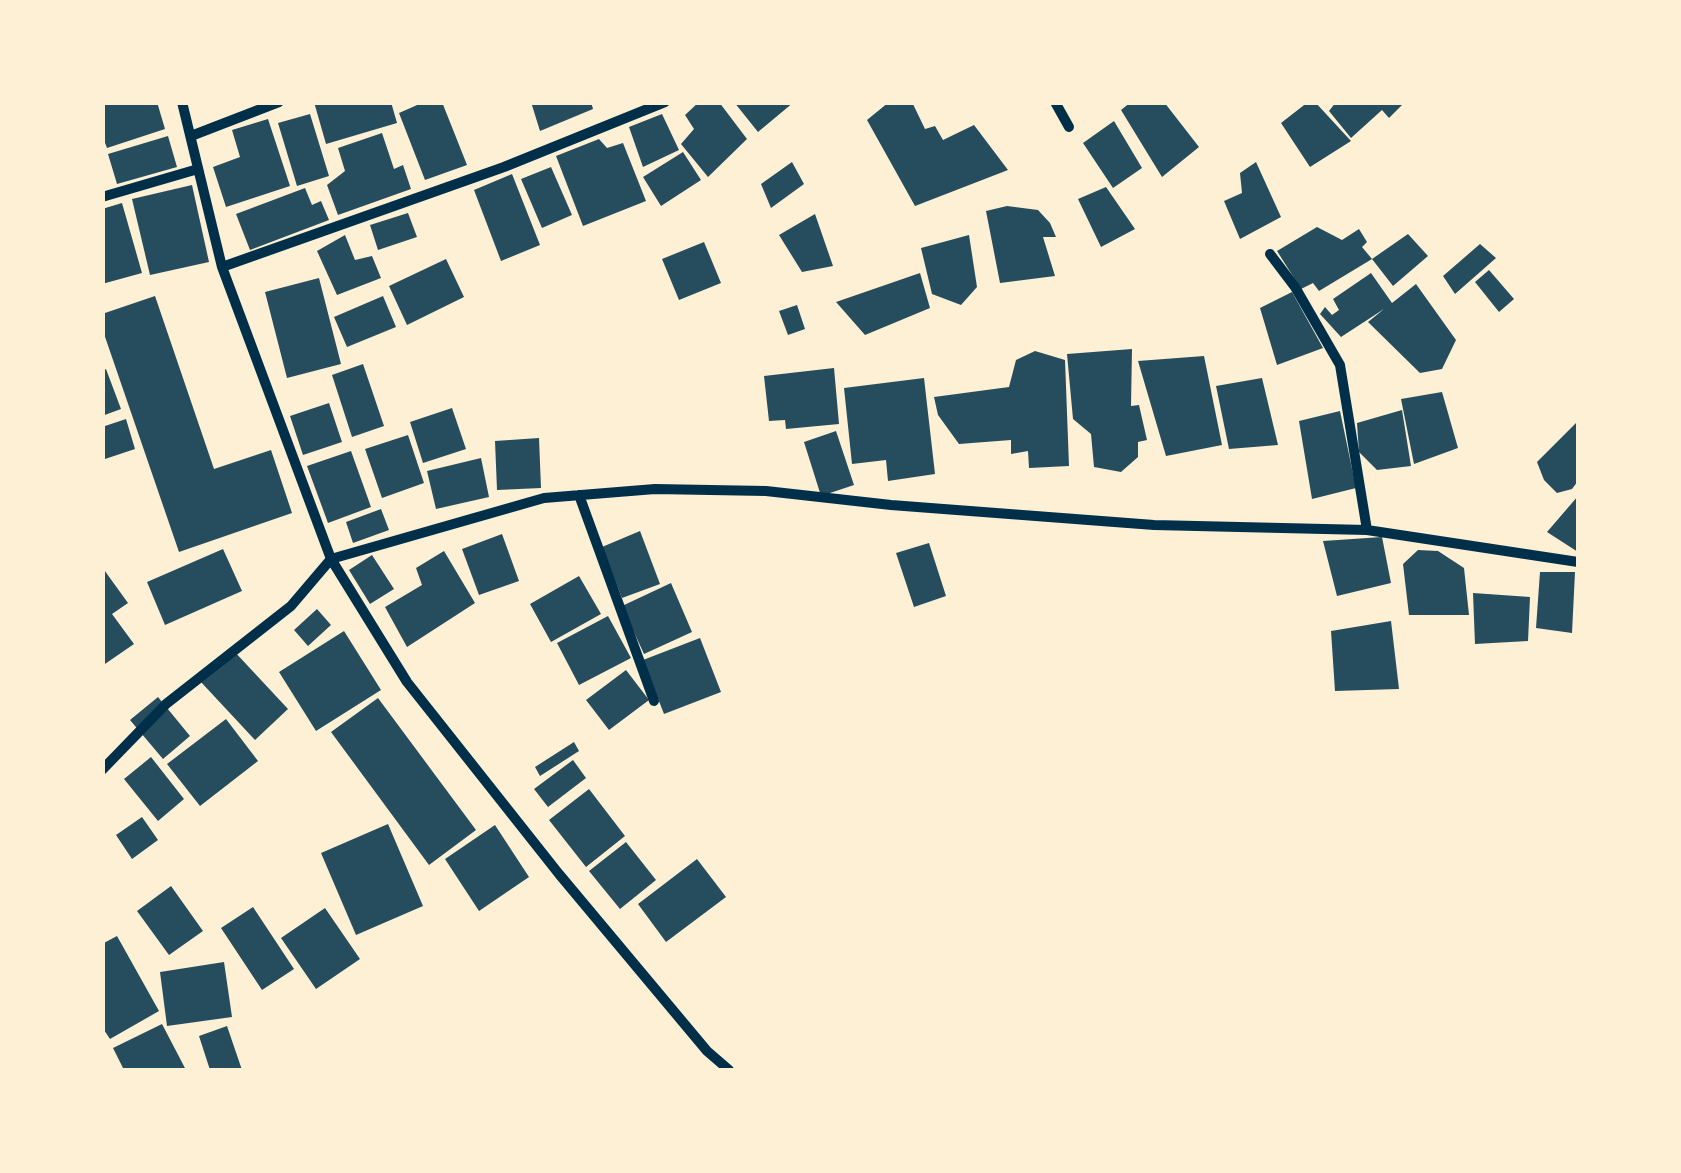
<!DOCTYPE html>
<html>
<head>
<meta charset="utf-8">
<style>
  body { margin:0 }
  #map { position:relative; width:1681px; height:1173px; overflow:hidden; background:#fdf0d5; font-family:Montserrat,sans-serif }
  canvas { display:block }
  .frame { position:absolute; inset:0; border:105px solid #fdf0d5; pointer-events:none }
</style>
</head>
<body>
<div id="map">
<canvas width="1681" height="1173"></canvas>
<div class="frame"></div>
</div>
<script>
const context = document.querySelector('canvas').getContext('2d');
context.lineJoin = 'round';
function paint(path, color) { context.fillStyle = color; context.fill(path, 'evenodd'); }
const toPath = rows => new Path2D(rows.map(r => 'M' + r).join(''));
function stroke(path, color, width, dash) { context.strokeStyle = color; context.lineWidth = width; context.lineCap = dash ? 'butt' : 'round'; context.setLineDash(dash || []); context.stroke(path); }
paint(toPath([
  [102,102,157,102,165,129,107,148,102,135],
  [314,102,391,102,397,123,326,144],
  [424,102,442,102,467,165,425,180,399,113],
  [531,102,591,102,593,109,540,131],
  [699,102,719,102,747,139,708,177,681,144,694,129,685,115],
  [734,102,794,102,758,132],
  [889,102,912,102,925,129,935,126,943,140,974,125,1008,170,915,206,867,120],
  [1131,102,1164,102,1199,147,1162,177,1121,110],
  [1308,102,1315,102,1351,141,1310,167,1281,123],
  [1336,102,1405,102,1389,118,1382,110,1351,138,1329,111],
  [310,114,329,176,297,186,278,123],
  [662,114,679,150,643,167,629,127],
  [268,119,290,186,226,207,213,167,240,157,232,130],
  [1114,121,1142,168,1113,188,1083,143],
  [382,133,394,169,403,165,411,189,338,215,327,185,345,171,338,148],
  [168,136,177,167,117,184,108,154],
  [599,139,607,148,623,143,646,201,583,226,556,156],
  [683,152,701,180,661,206,643,177],
  [792,162,804,184,771,208,761,184],
  [1256,162,1281,217,1240,239,1224,201,1242,193,1240,173],
  [551,167,572,215,542,228,521,179],
  [512,174,540,245,501,261,474,190],
  [192,185,209,262,150,275,132,199],
  [1106,187,1135,229,1101,247,1078,199],
  [305,188,312,205,321,201,329,220,250,250,236,214],
  [122,203,142,273,102,284,102,209],
  [1007,206,1038,210,1050,223,1056,237,1043,237,1055,276,1000,283,986,211],
  [408,213,417,237,378,250,370,225],
  [815,214,833,266,802,272,779,235],
  [1317,227,1342,240,1359,229,1367,242,1362,247,1372,259,1319,291,1313,283,1301,289,1277,251],
  [1408,234,1428,256,1393,286,1372,259],
  [345,235,355,260,372,256,381,278,337,295,317,251],
  [969,235,977,287,961,305,932,294,921,248],
  [704,242,721,283,679,300,662,259],
  [1480,244,1496,258,1455,294,1443,276],
  [446,259,464,297,407,325,389,286],
  [1489,270,1514,299,1499,312,1475,282],
  [920,273,930,308,865,335,836,302],
  [1371,273,1392,303,1416,284,1456,340,1442,369,1420,373,1368,322,1384,309,1341,337,1320,314,1325,307,1332,315,1339,310,1333,299],
  [319,278,341,364,287,378,265,292],
  [1292,292,1323,348,1277,365,1260,308],
  [155,296,214,469,271,450,292,513,179,552,102,328,102,314],
  [383,296,396,327,347,347,334,317],
  [797,305,805,329,788,335,779,311],
  [1132,349,1131,406,1139,405,1147,440,1138,442,1138,457,1121,472,1094,467,1091,434,1073,419,1067,354],
  [1035,351,1065,360,1069,466,1029,468,1028,451,1011,454,1011,440,959,444,938,415,934,397,1009,387,1016,360],
  [1204,356,1222,445,1166,456,1138,361],
  [363,364,384,426,352,437,332,375],
  [834,368,839,424,786,429,785,420,769,421,764,376],
  [106,369,121,409,102,416,102,371],
  [924,378,935,474,888,481,886,460,852,464,844,388],
  [1262,378,1278,445,1229,449,1216,386],
  [1442,392,1458,448,1414,464,1401,399],
  [329,403,342,442,303,455,290,416],
  [452,408,466,449,423,463,410,422],
  [1402,410,1411,466,1377,470,1359,452,1357,423],
  [1340,411,1356,488,1312,499,1299,421],
  [126,419,135,449,102,460,102,427],
  [1576,423,1578,481,1572,489,1557,493,1544,480,1537,462],
  [836,431,854,485,821,496,804,442],
  [408,435,424,483,382,498,365,449],
  [539,438,541,488,497,490,495,441],
  [351,451,371,507,328,523,307,466],
  [481,458,489,497,436,509,427,471],
  [1578,496,1578,552,1547,532],
  [381,509,389,530,353,543,346,522],
  [640,531,660,584,622,598,602,547],
  [502,534,519,581,479,595,462,549],
  [1382,537,1391,583,1337,596,1323,541],
  [929,543,946,596,914,607,896,553],
  [223,549,242,591,165,625,147,582],
  [1418,550,1438,551,1464,568,1469,615,1409,615,1403,564],
  [444,551,475,603,407,647,385,607,422,585,416,568],
  [372,555,394,589,370,604,349,570],
  [102,567,128,603,112,614,134,644,102,666],
  [1540,572,1575,572,1572,633,1536,628],
  [579,576,601,614,551,642,530,604],
  [671,583,692,632,644,654,622,606],
  [1473,593,1530,597,1528,641,1475,644],
  [317,609,331,625,308,646,294,630],
  [608,616,631,658,579,685,557,643],
  [1391,621,1399,689,1335,691,1331,631],
  [344,631,381,690,316,731,279,672],
  [700,638,721,692,664,714,643,660],
  [233,650,288,709,255,740,200,681],
  [626,670,649,700,609,730,586,700],
  [158,697,190,736,163,759,130,720],
  [378,698,476,830,429,865,331,732],
  [226,719,258,761,200,806,167,764],
  [574,742,579,751,540,776,535,767],
  [151,757,184,799,158,821,124,779],
  [573,760,586,778,548,807,534,789],
  [589,789,625,836,586,867,549,820],
  [142,817,158,840,132,859,116,835],
  [388,824,423,906,356,935,321,853],
  [495,825,529,877,479,911,445,859],
  [626,842,656,880,620,909,589,871],
  [697,859,726,897,666,942,638,904],
  [171,886,203,931,169,955,137,911],
  [253,907,294,969,262,990,221,928],
  [325,908,360,959,316,989,281,938],
  [117,936,159,1011,110,1039,102,1027,102,944],
  [224,962,232,1017,167,1026,160,972],
  [162,1024,186,1070,124,1070,113,1048],
  [227,1026,242,1070,210,1070,199,1036]
]), '#264d5e');
stroke(toPath([
  [182,102,222,267,331,559,407,682,559,874,707,1051,729,1070],
  [1055,102,1069,127],
  [191,136,279,102],
  [102,197,198,169],
  [1270,254,1295,287,1340,365,1367,530],
  [222,267,504,167,665,102],
  [579,495,654,701],
  [102,770,166,704,291,606,331,559,544,498,655,489,766,491,891,505,1154,525,1367,530,1578,562]
]), '#003049', 10);
</script>
</body>
</html>
